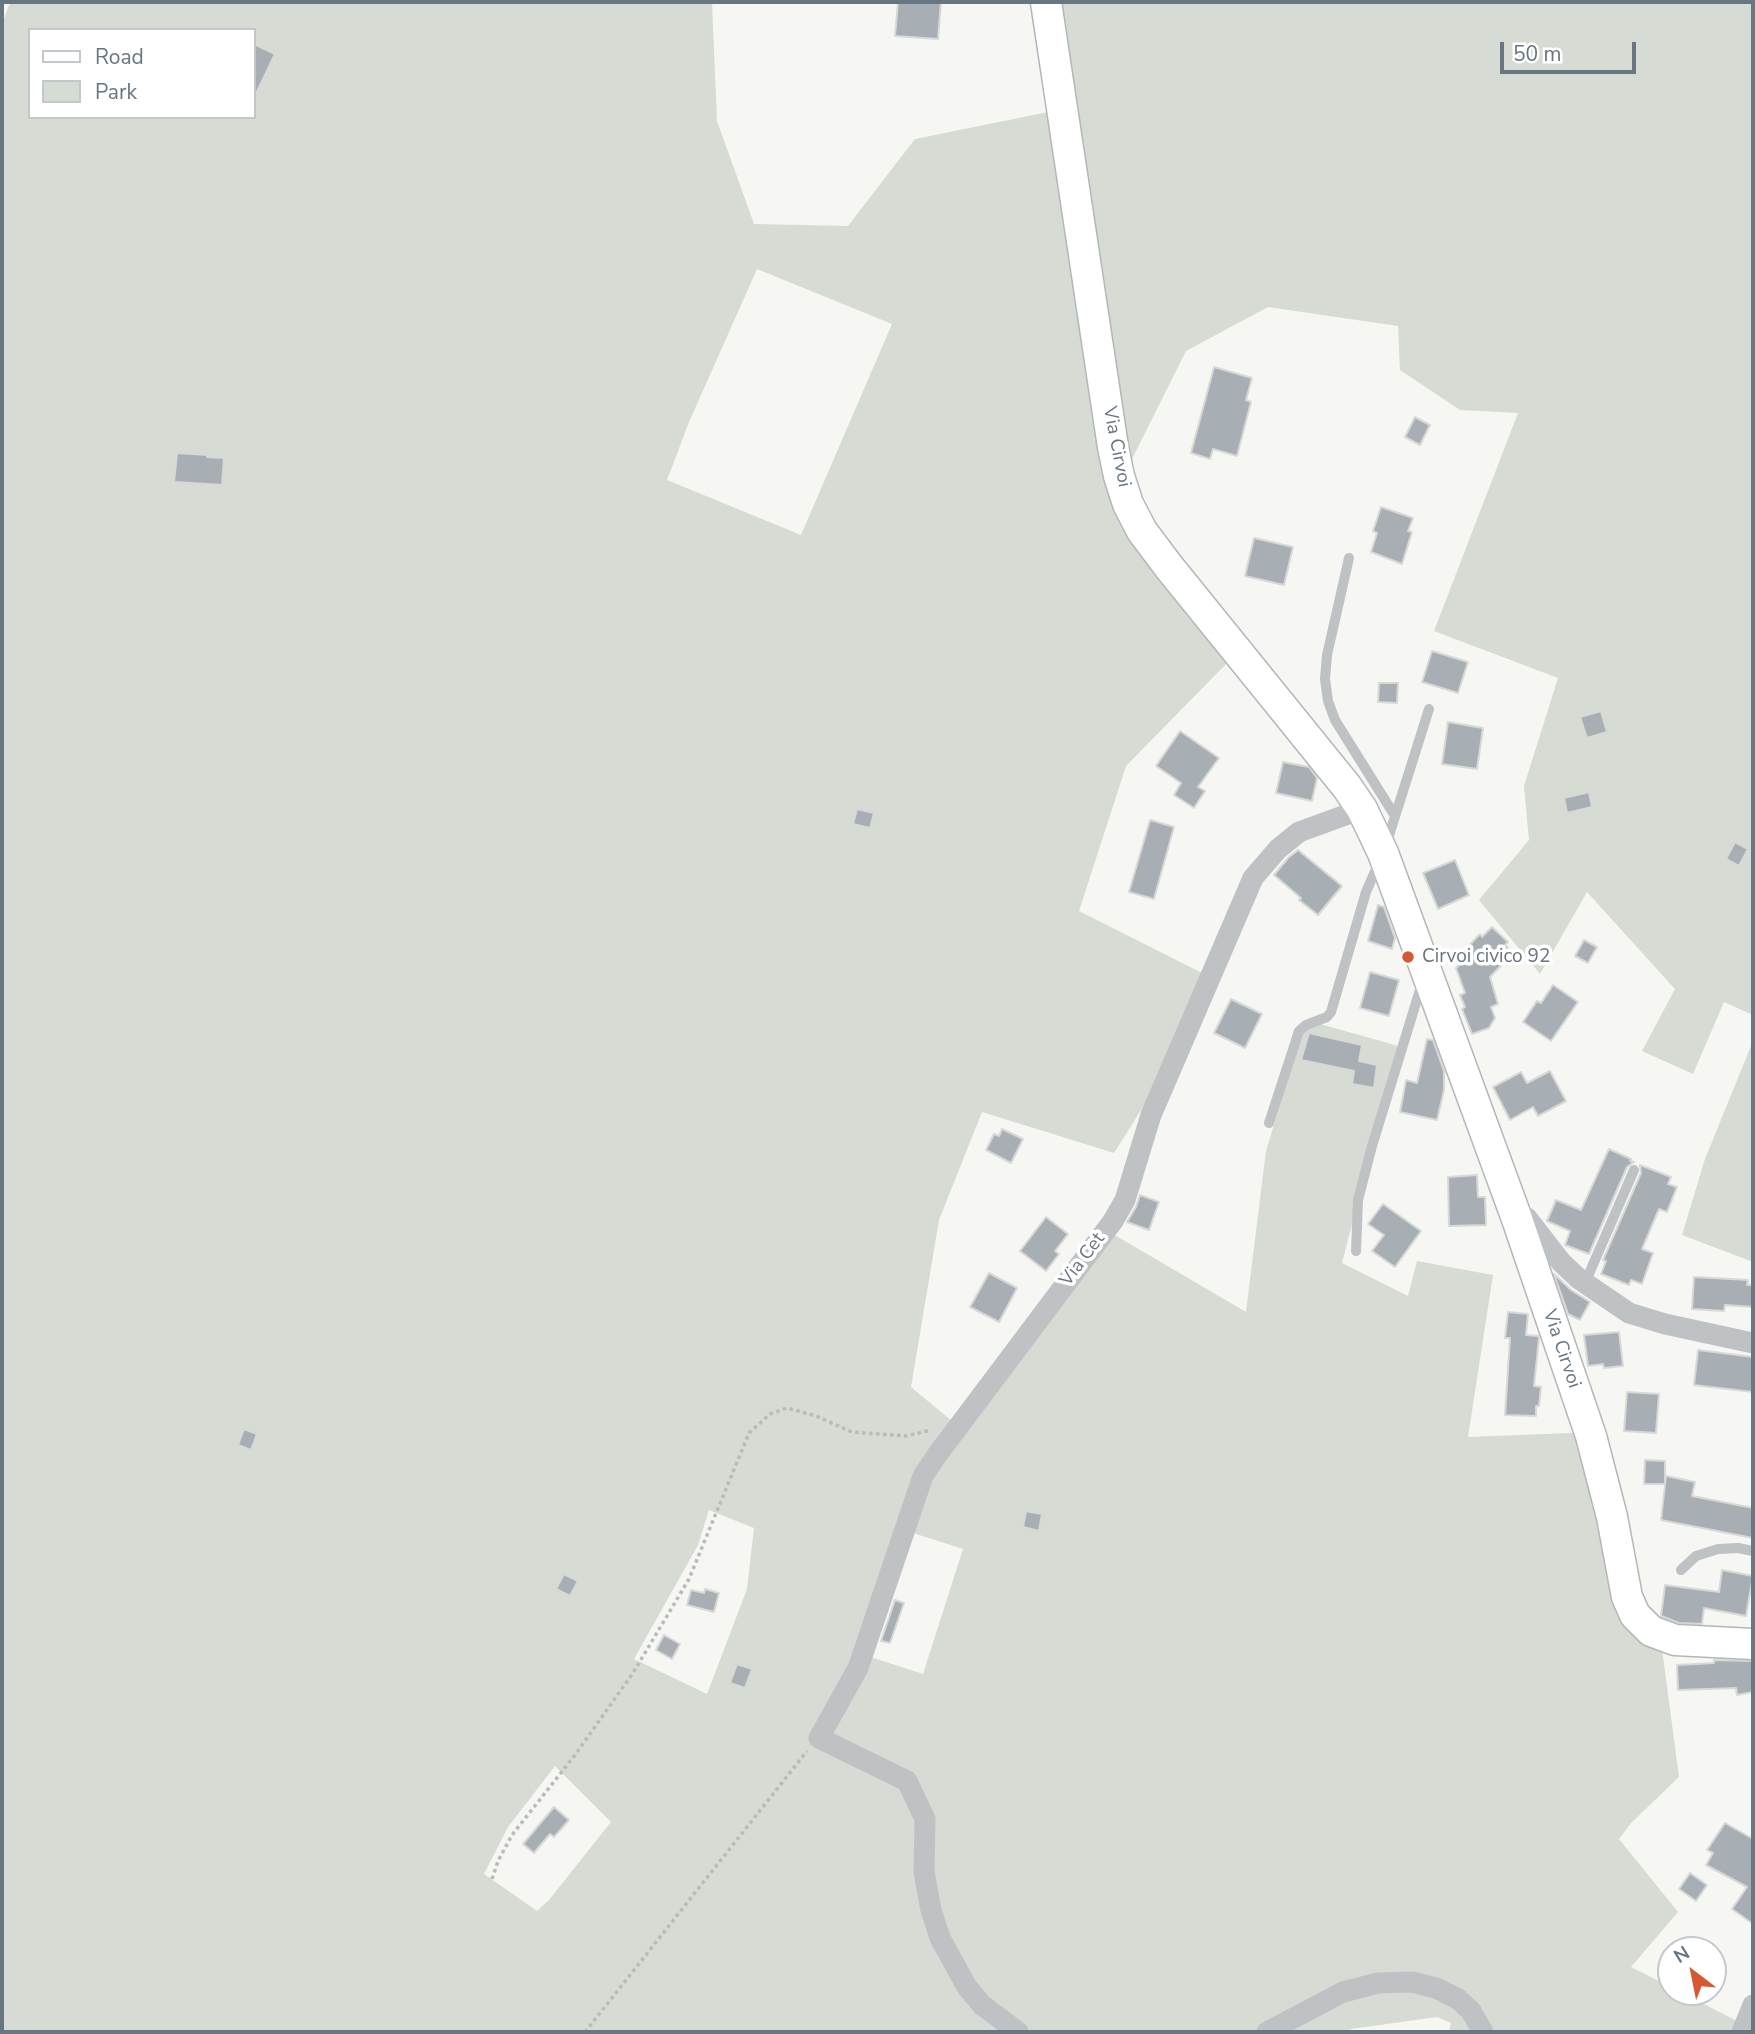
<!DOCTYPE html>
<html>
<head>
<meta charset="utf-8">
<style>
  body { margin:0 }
  #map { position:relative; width:1755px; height:2034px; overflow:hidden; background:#f6f6f3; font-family:"Nunito Sans",sans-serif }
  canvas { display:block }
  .frame { position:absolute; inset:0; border:4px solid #687682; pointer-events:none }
  .legend { position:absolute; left:28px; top:28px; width:228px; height:91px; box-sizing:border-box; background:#fff; border:2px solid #c3c8cd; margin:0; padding:9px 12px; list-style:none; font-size:21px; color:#687682 }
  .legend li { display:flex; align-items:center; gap:14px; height:35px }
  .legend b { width:35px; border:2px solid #c3c8cd }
  .north { position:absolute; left:1657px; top:1936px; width:70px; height:70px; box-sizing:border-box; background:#fff; border:2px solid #c3c8cd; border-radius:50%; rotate:328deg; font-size:19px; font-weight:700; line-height:28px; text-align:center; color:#687682 }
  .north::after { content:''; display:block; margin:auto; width:24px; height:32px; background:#d55a34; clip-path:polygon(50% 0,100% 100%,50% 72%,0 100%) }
  .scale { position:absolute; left:1500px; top:42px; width:136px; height:32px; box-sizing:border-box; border:4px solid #687682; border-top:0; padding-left:9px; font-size:21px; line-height:24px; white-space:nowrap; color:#687682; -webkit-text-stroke:5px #fff; paint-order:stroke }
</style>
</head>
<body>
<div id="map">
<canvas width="1755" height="2034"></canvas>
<div class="frame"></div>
<ul class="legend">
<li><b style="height:9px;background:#fff"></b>Road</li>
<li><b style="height:19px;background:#d6dbd3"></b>Park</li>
</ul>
<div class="north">N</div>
<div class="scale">50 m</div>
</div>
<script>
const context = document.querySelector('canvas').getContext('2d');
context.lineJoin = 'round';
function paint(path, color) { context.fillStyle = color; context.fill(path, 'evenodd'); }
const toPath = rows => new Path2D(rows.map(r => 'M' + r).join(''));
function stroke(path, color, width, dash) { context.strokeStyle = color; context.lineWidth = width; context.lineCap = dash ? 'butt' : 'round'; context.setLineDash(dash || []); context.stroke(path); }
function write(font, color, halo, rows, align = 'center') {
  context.font = font + ' "Nunito Sans",sans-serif'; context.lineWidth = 7; context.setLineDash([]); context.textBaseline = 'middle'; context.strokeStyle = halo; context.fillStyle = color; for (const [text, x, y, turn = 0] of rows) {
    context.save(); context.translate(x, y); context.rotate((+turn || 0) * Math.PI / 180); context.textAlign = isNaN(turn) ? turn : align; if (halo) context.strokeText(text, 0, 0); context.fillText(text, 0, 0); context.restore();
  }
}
paint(toPath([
  [10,2,712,2,717,121,754,224,848,226,915,139,1073,107,1057,2,1753,2,1753,1015,1724,1002,1693,1074,1642,1051,1675,989,1587,892,1540,974,1479,900,1529,840,1524,786,1558,678,1434,631,1518,413,1460,410,1400,370,1398,326,1268,307,1186,351,1129,465,1150,560,1231,659,1126,766,1079,911,1212,978,1187,1037,1114,1153,982,1112,939,1220,911,1387,964,1431,1113,1234,1246,1312,1266,1151,1306,1020,1398,1046,1342,1263,1408,1296,1417,1261,1493,1275,1468,1437,1571,1433,1602,1440,1633,1590,1660,1634,1679,1777,1631,1823,1619,1839,1678,1912,1631,1967,1671,1987,1671,1992,1680,1992,1745,2025,1753,2005,1753,2032,1449,2032,1451,2023,1437,2017,1351,2029,1350,2032,2,2032,2,25],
  [30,30,254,30,254,117,30,117],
  [757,269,892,324,801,535,667,480,689,422],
  [709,1510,754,1528,747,1589,707,1694,634,1659,698,1545],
  [910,1532,963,1549,923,1674,858,1653],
  [555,1766,611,1822,549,1900,537,1911,484,1874,508,1827],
  [1753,1041,1753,1262,1682,1235,1705,1159]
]), '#d6dbd3');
const building = toPath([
  [898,2,941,2,938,39,895,36,898,2],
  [254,44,275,54,254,98,254,44],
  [1214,367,1252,378,1246,400,1251,402,1237,456,1213,449,1210,459,1191,453,1214,367],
  [1415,417,1430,425,1420,445,1405,437,1415,417],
  [177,453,208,455,207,457,224,458,222,485,174,482,177,453],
  [1381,507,1413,518,1408,531,1412,532,1402,564,1371,552,1377,533,1373,531,1381,507],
  [1254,538,1293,547,1284,585,1245,576,1254,538],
  [1432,651,1468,662,1458,693,1422,682,1432,651],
  [1379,683,1398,683,1397,703,1378,702,1379,683],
  [1601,711,1607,732,1587,738,1580,717,1601,711],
  [1448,722,1483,728,1477,769,1442,764,1448,722],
  [1180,731,1219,758,1198,787,1205,791,1194,808,1174,795,1181,783,1156,766,1180,731],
  [1283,762,1309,767,1317,778,1312,801,1276,793,1283,762],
  [1589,792,1592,807,1567,813,1564,798,1589,792],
  [857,809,874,813,870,828,853,824,857,809],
  [1150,820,1174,827,1154,899,1129,892,1150,820],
  [1735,842,1748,849,1739,866,1726,859,1735,842],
  [1298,850,1342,886,1318,915,1299,900,1301,898,1274,875,1289,857,1298,850],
  [1455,860,1469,895,1438,909,1423,873,1455,860],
  [1378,905,1384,907,1395,938,1392,949,1368,941,1378,905],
  [1492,927,1508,942,1505,945,1513,953,1490,977,1498,1004,1491,1007,1495,1018,1489,1028,1472,1034,1462,1009,1465,1007,1460,995,1465,993,1456,968,1466,959,1461,954,1480,934,1482,937,1492,927],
  [1584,940,1597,947,1588,963,1575,956,1584,940],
  [1370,972,1399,980,1389,1016,1360,1008,1370,972],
  [1553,985,1578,1002,1551,1041,1523,1022,1537,1001,1541,1003,1553,985],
  [1231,999,1262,1014,1245,1048,1214,1033,1231,999],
  [1309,1033,1362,1045,1359,1061,1377,1065,1374,1088,1352,1084,1354,1071,1301,1060,1309,1033],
  [1427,1039,1433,1040,1444,1071,1444,1090,1437,1120,1400,1112,1406,1080,1417,1083,1427,1039],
  [1550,1071,1566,1101,1538,1116,1533,1107,1510,1120,1493,1087,1521,1072,1527,1083,1550,1071],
  [1002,1129,1023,1139,1011,1163,986,1150,994,1134,999,1136,1002,1129],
  [1609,1149,1631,1159,1630,1161,1634,1162,1627,1167,1589,1254,1565,1245,1570,1231,1547,1221,1556,1200,1581,1210,1609,1149],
  [1640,1165,1671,1177,1668,1184,1677,1187,1667,1212,1659,1209,1642,1249,1653,1253,1642,1284,1631,1280,1629,1285,1601,1274,1606,1261,1603,1260,1641,1173,1640,1165],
  [1477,1175,1478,1197,1485,1197,1486,1225,1449,1226,1448,1177,1477,1175],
  [1140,1195,1159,1202,1149,1230,1127,1222,1136,1207,1140,1195],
  [1383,1204,1421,1231,1395,1267,1372,1251,1384,1235,1368,1224,1383,1204],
  [1046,1217,1068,1234,1055,1251,1059,1254,1046,1271,1020,1251,1046,1217],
  [989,1273,1017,1288,999,1322,970,1307,989,1273],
  [1554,1274,1571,1290,1590,1302,1580,1320,1568,1314,1554,1274],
  [1694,1277,1748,1280,1747,1285,1753,1285,1753,1307,1725,1305,1724,1311,1692,1309,1694,1277],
  [1508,1312,1528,1314,1526,1335,1538,1336,1539,1338,1534,1386,1541,1387,1539,1406,1536,1406,1536,1416,1505,1415,1510,1338,1505,1338,1508,1312],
  [1619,1332,1623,1366,1604,1368,1603,1364,1588,1366,1584,1335,1619,1332],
  [1698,1350,1753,1357,1753,1392,1694,1385,1698,1350],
  [1627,1392,1659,1394,1656,1433,1624,1431,1627,1392],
  [244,1429,257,1434,251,1450,238,1445,244,1429],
  [1645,1460,1665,1461,1665,1484,1644,1484,1645,1460],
  [1666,1476,1695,1482,1692,1496,1753,1508,1753,1538,1661,1520,1666,1476],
  [1026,1511,1042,1514,1039,1531,1023,1527,1026,1511],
  [1722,1570,1753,1576,1746,1616,1704,1608,1702,1624,1679,1623,1661,1616,1665,1585,1719,1592,1722,1570],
  [564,1574,578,1581,570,1596,556,1589,564,1574],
  [705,1589,719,1593,714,1612,687,1605,691,1590,704,1593,705,1589],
  [895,1600,904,1603,890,1643,881,1641,895,1600],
  [664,1635,680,1644,672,1659,656,1650,664,1635],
  [1714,1660,1753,1661,1753,1692,1737,1695,1736,1688,1678,1690,1677,1665,1714,1663,1714,1660],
  [737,1664,752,1669,745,1688,730,1683,737,1664],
  [554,1807,569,1820,554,1837,550,1834,534,1853,523,1844,554,1807],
  [1725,1823,1753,1839,1753,1924,1732,1909,1747,1887,1706,1865,1713,1853,1707,1850,1725,1823],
  [1690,1873,1707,1885,1696,1901,1679,1889,1690,1873]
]);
paint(building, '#a8afb4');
stroke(building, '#d8d8d6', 2);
const secondary = toPath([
  [1046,2,1113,447,1119,476,1128,504,1142,531,1169,567,1347,787,1362,809,1383,853,1517,1219,1591,1436,1612,1517,1627,1597,1635,1615,1651,1631,1675,1640,1753,1644]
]);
stroke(secondary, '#b3b7bb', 33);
stroke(toPath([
  [492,1879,498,1861,512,1835,575,1755,633,1673,689,1579,749,1433,770,1414,787,1408,816,1416,852,1432,906,1436,931,1430],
  [585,2032,807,1751]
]), '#b8bbbd', 3.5, [3.5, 3.5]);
stroke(toPath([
  [1349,558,1327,655,1325,679,1328,701,1335,720,1395,816],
  [1386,845,1429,709],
  [1269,1123,1299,1031,1306,1025,1327,1017,1331,1012,1366,892,1380,860],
  [1356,1251,1358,1200,1372,1146,1423,980],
  [1585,1283,1634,1170],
  [1681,1570,1696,1556,1718,1549,1738,1548,1753,1551]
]), '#bec2c5', 10);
stroke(toPath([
  [1517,1219,1527,1218,1561,1262,1579,1279,1629,1313,1665,1324,1753,1343],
  [1018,2032,982,2005,967,1987,940,1938,931,1910,924,1872,925,1819,907,1781,819,1738,858,1668,923,1476,937,1455,1113,1221,1125,1200,1151,1115,1253,878,1278,849,1299,832,1362,809],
  [1267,2032,1343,1992,1378,1983,1412,1982,1436,1988,1458,1999,1471,2011,1483,2032],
  [1742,2032,1753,2005]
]), '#bec2c5', 21);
stroke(secondary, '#fff', 30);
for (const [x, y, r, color] of [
  [1408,957,7,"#d55a34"]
]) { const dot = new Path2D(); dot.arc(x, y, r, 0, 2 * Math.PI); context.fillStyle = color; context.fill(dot); stroke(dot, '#fff', 2.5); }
write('19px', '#687682', '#fff', [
  ["Via Cirvoi",1116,447,79],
  ["Via Cet",1083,1260,-53],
  ["Via Cirvoi",1561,1349,71]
]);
write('19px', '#687682', '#fff', [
  ["Cirvoi civico 92",1422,957]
], 'left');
</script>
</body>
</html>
